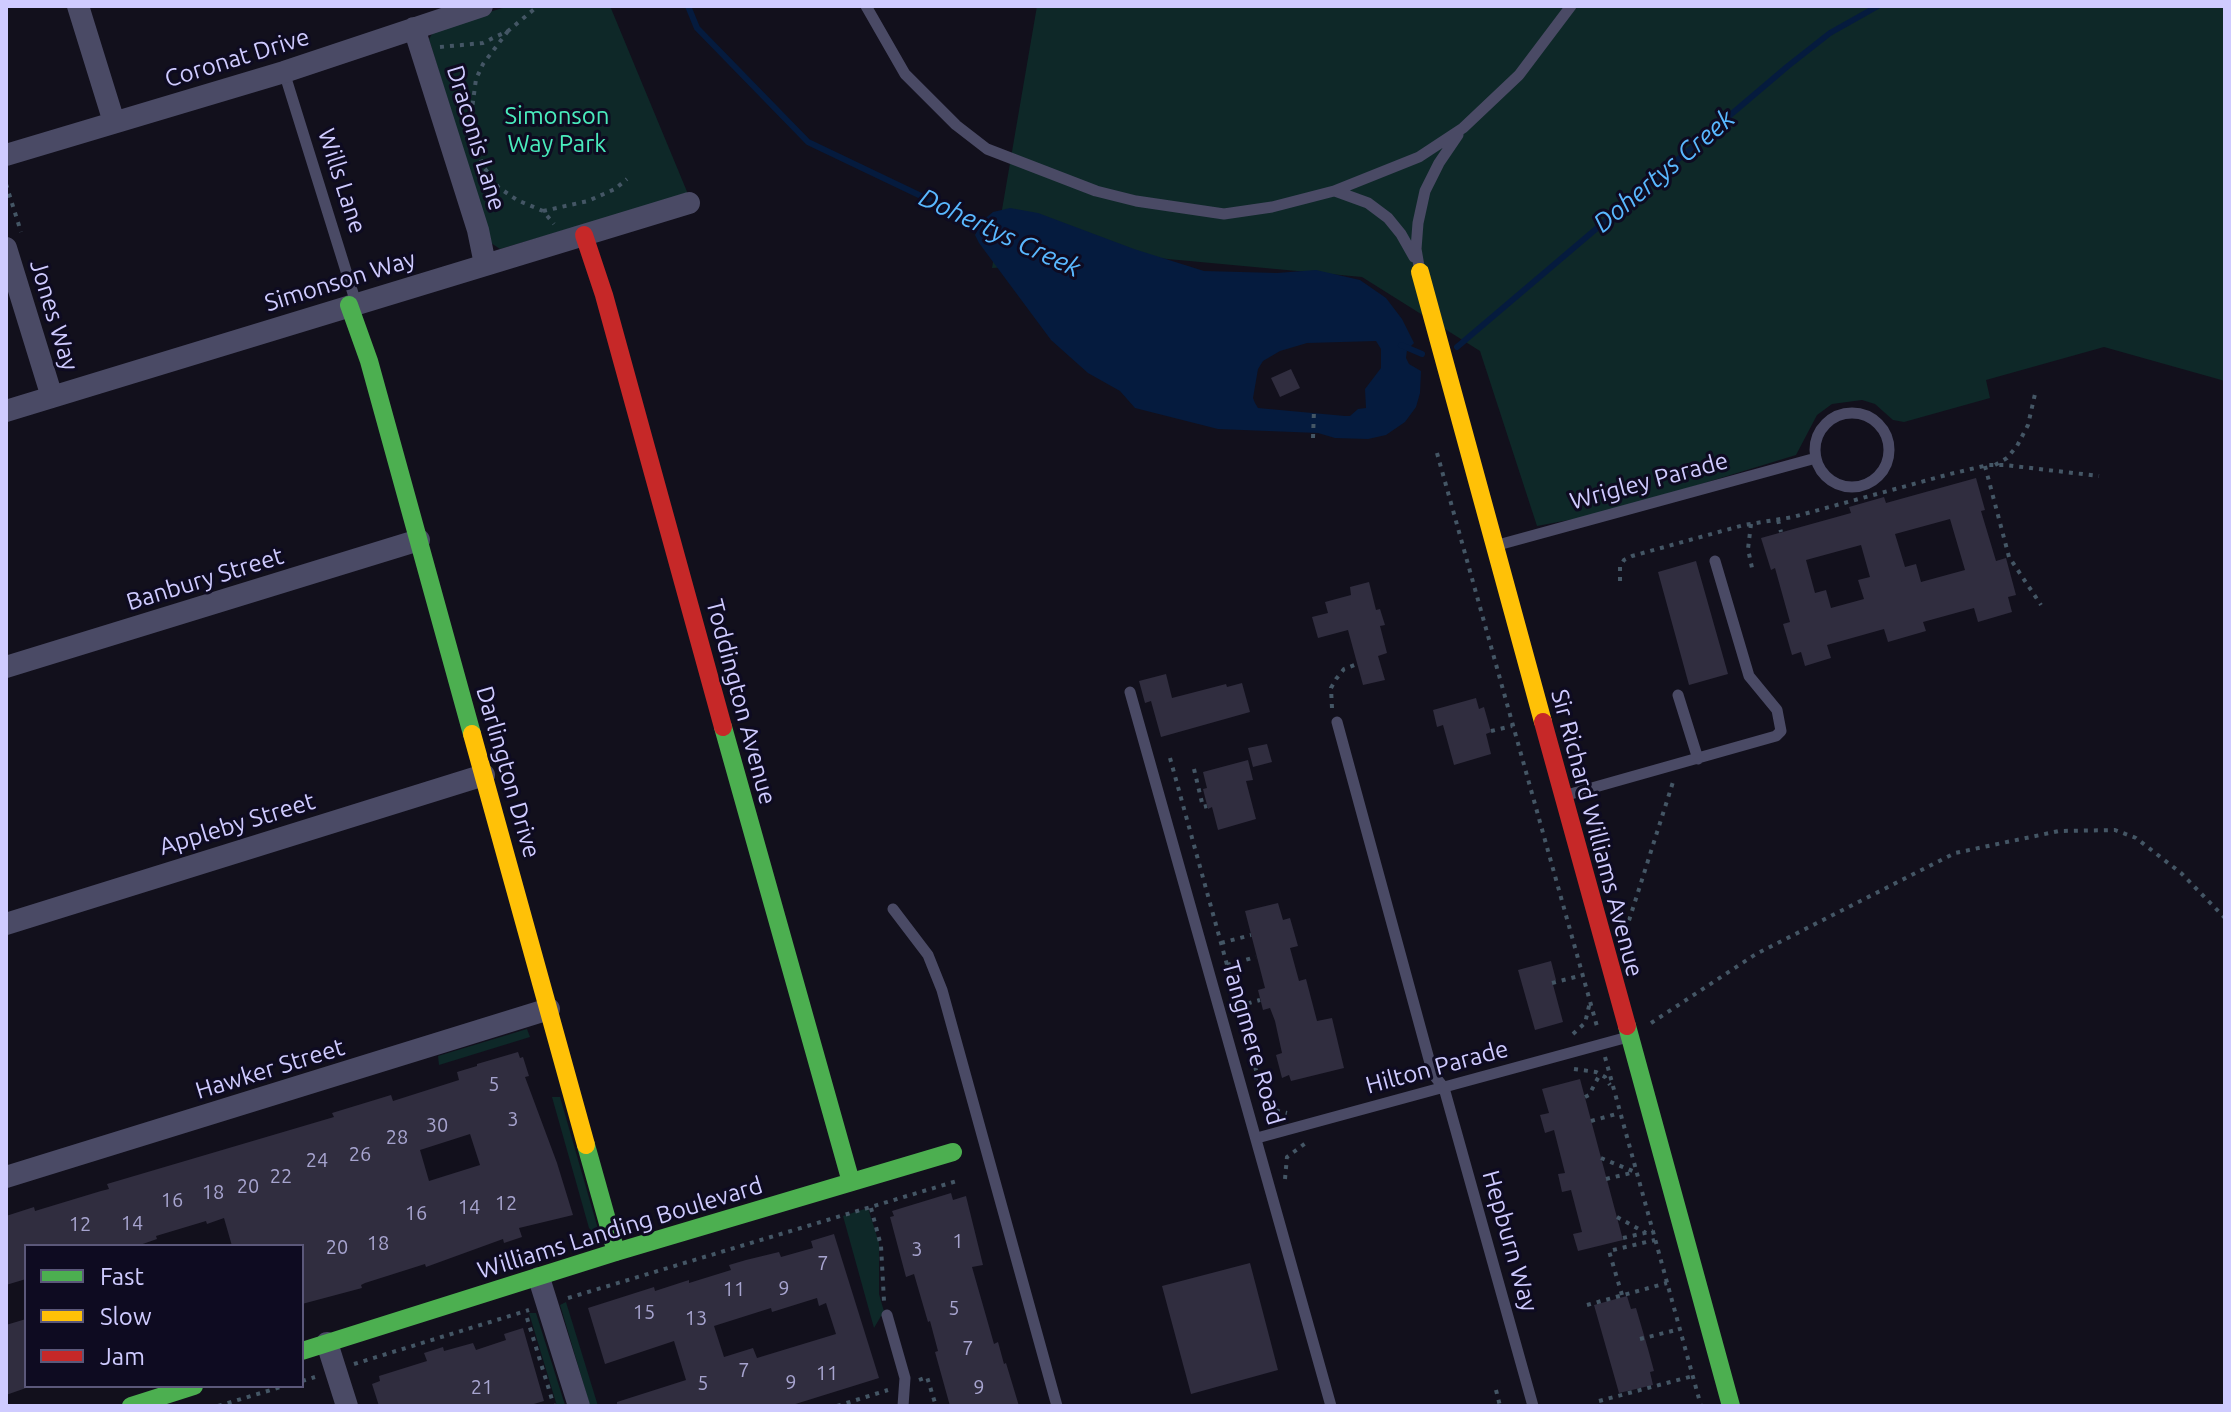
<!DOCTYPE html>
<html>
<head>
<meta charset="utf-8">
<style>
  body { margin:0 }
  #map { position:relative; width:2231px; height:1412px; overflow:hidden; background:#12101c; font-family:Ubuntu,sans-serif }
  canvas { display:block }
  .frame { position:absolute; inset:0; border:8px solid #cfcbff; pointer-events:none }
  .legend { position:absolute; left:24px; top:1244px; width:280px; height:144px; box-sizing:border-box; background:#0e0b21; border:2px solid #5b587a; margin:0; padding:10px 14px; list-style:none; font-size:24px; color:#cfcbff }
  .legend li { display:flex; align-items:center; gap:16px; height:40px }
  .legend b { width:40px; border:2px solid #5b587a }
</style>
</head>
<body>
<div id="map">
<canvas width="2231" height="1412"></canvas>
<div class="frame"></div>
<ul class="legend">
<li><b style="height:10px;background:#4caf50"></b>Fast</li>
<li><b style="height:10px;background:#ffc107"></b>Slow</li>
<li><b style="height:10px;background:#c62828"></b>Jam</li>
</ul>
</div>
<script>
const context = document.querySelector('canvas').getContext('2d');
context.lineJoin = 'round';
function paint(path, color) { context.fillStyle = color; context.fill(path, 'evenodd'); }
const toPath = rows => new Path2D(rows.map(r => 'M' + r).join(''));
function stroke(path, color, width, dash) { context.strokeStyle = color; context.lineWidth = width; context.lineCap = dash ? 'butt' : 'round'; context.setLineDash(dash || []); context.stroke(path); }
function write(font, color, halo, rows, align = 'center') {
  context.font = font + ' Ubuntu,sans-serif'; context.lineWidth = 6; context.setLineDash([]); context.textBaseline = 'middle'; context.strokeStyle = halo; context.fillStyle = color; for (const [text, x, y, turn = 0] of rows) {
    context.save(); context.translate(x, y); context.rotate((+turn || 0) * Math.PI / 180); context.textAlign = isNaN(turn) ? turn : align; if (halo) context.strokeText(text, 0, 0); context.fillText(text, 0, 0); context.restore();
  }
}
paint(toPath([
  [509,6,610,6,688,194,500,249,491,243,429,39,432,34,447,25],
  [1037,6,2225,6,2225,381,2104,347,1986,380,1990,398,1904,422,1893,420,1875,404,1862,400,1832,404,1817,415,1796,455,1606,513,1537,526,1480,351,1362,277,1157,258,992,268],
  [527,1029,530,1037,439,1065,438,1056],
  [552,1097,560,1097,598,1229,592,1231,589,1228],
  [868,1208,879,1243,879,1294,885,1315,881,1316,874,1328,843,1216],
  [566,1302,598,1406,590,1406,561,1308,560,1305],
  [529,1313,536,1313,565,1405,563,1406,557,1406]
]), '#0e2828');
paint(toPath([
  [1010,208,1038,213,1134,249,1204,271,1277,273,1316,270,1360,280,1386,298,1402,319,1414,343,1407,350,1406,358,1409,364,1421,371,1420,393,1416,407,1405,422,1386,435,1368,439,1335,438,1318,433,1218,429,1135,408,1120,391,1088,373,1051,340,979,243,975,235,982,221,993,212],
  [1376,341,1381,349,1381,368,1365,389,1366,408,1358,409,1350,416,1345,416,1258,408,1255,403,1253,398,1258,369,1263,361,1280,351,1307,343]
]), '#051b3e');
stroke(toPath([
  [688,6,697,28,808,142,986,227],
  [1401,345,1422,354],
  [1457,347,1788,66,1830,33,1878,6]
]), '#051b3e', 6);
paint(toPath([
  [1291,369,1300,388,1280,397,1271,378],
  [1976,478,1985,510,1981,511,1996,561,2006,558,2016,595,2008,597,2012,612,1978,622,1974,608,1923,622,1926,631,1888,642,1884,629,1827,645,1831,658,1805,666,1801,652,1792,655,1783,624,1790,622,1775,568,1771,570,1761,538,1851,513,1849,507,1884,497,1886,503],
  [1950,519,1965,570,1921,582,1916,564,1905,567,1895,534],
  [1861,545,1870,577,1858,580,1864,599,1831,608,1826,590,1815,593,1806,560],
  [1696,561,1728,674,1689,685,1658,572],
  [1369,582,1376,610,1380,609,1385,625,1380,626,1387,653,1378,656,1385,680,1363,685,1348,630,1318,638,1312,617,1328,613,1325,602,1351,595,1350,587],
  [1166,674,1172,698,1226,684,1227,687,1242,683,1250,712,1161,737,1151,701,1145,703,1139,681],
  [1476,698,1479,709,1484,707,1491,732,1486,734,1491,754,1454,765,1443,725,1437,727,1433,710],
  [1267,744,1272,762,1253,767,1248,748],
  [1248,760,1253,780,1246,781,1256,819,1218,830,1212,807,1208,809,1203,789,1207,788,1203,772],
  [1278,903,1283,920,1290,918,1298,946,1290,948,1299,981,1306,979,1317,1021,1332,1018,1344,1068,1291,1081,1289,1075,1282,1078,1276,1055,1282,1053,1275,1021,1270,1008,1263,1010,1258,990,1265,988,1245,911],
  [1551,961,1556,980,1552,981,1563,1022,1535,1030,1518,970],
  [518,1052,520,1058,523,1057,529,1076,525,1077,557,1163,573,1215,519,1228,522,1237,504,1243,503,1239,426,1267,425,1264,365,1283,361,1285,362,1288,302,1304,302,1246,232,1246,224,1218,207,1224,206,1221,156,1236,157,1239,137,1246,26,1246,26,1279,6,1285,6,1216,34,1207,35,1211,101,1191,109,1189,107,1184,334,1117,332,1113,391,1095,393,1101,459,1080,457,1072,477,1066,477,1064],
  [470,1134,480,1165,429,1181,420,1150],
  [1580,1079,1623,1240,1578,1251,1573,1234,1582,1232,1571,1190,1562,1192,1558,1174,1565,1173,1554,1130,1545,1133,1540,1115,1549,1113,1542,1089],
  [951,1193,953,1200,966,1196,983,1265,972,1267,994,1344,998,1342,1004,1364,1006,1363,1019,1406,950,1406,935,1352,938,1351,930,1321,928,1322,914,1274,906,1277,890,1217,894,1216,892,1211],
  [834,1234,879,1378,789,1406,617,1406,617,1402,686,1380,674,1341,605,1364,588,1308,654,1287,655,1291,689,1280,689,1283,731,1270,729,1265,746,1260,779,1252,781,1257,813,1248,811,1241],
  [817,1298,819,1306,826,1303,836,1334,757,1358,753,1348,724,1357,714,1326,771,1308,772,1312],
  [1250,1263,1278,1370,1191,1394,1162,1286],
  [1627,1296,1631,1309,1636,1308,1648,1349,1654,1371,1650,1372,1653,1385,1619,1393,1594,1305],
  [26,1319,26,1388,6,1395,6,1325],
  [523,1328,544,1401,527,1406,379,1406,372,1384,380,1381,379,1376,427,1361,424,1353,443,1347,444,1351,473,1343,476,1350,506,1340,504,1334]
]), '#302d3f');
stroke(toPath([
  [508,31,483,64,476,79,472,109,474,137,483,166,498,187,517,200,543,211,554,224],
  [440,47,483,43,493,38,508,31,538,6],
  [6,184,21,232],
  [543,211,588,201,615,189,627,179],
  [1313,438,1314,410],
  [1437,453,1598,1030],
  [1995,465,2007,458,2017,446,2028,425,2035,394],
  [1985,466,2009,557,2041,605],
  [1778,520,1781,532],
  [1751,524,1748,549,1752,568],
  [1620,581,1620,567,1624,560,1632,556,1744,525,1793,517,1950,474,1988,465,2005,465,2099,476],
  [1332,708,1331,688,1336,679,1344,669,1357,664],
  [1491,731,1512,726],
  [1170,758,1264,1099,1278,1111,1287,1113],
  [1194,769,1203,807,1207,806],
  [1626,930,1673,782],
  [1221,943,1251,935],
  [1227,965,1256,957],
  [1552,983,1583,975],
  [1238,1006,1260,1000],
  [1651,1023,1756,954,1955,853,2059,831,2115,830,2136,838,2181,873,2225,918],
  [1573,1034,1585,1023,1590,1002],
  [1605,1057,1701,1406],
  [1574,1069,1596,1072,1605,1077,1610,1085],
  [1585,1097,1589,1095,1600,1074],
  [1591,1121,1620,1113],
  [1601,1158,1635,1172],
  [1285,1179,1287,1157,1307,1142],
  [1606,1179,1631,1173],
  [871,1208,881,1246,884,1301],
  [1617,1217,1646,1233],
  [1623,1238,1653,1231],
  [1622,1295,1609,1251,1655,1240],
  [568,1298,957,1181],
  [1587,1305,1667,1283],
  [527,1318,554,1406],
  [1640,1339,1680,1329],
  [354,1364,529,1310],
  [919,1380,927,1377,936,1406],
  [302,1381,315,1377],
  [1496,1390,1500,1406],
  [1599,1401,1693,1376],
  [218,1406,284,1386],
  [837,1406,888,1390]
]), '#445665', 4, [4, 6]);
stroke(toPath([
  [866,6,905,74,956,125,987,149,1096,191,1136,201,1224,214,1272,207,1334,191,1419,157,1463,128,1519,75,1571,6],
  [284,72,356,303],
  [1335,191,1368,203,1388,218,1401,234,1414,257],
  [1420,272,1416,249,1418,223,1425,191,1439,163,1458,135],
  '1815 450a37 37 0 1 1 74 0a37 37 0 1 1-74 0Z',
  [1498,545,1816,458],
  [1130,692,1331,1406],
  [1678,695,1698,759],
  [1337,722,1433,1074,1444,1088,1533,1406],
  [1567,795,1776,736,1781,731,1777,710,1749,676,1715,561],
  [893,909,928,955,942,990,1057,1406],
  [1257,1138,1628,1037],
  [887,1315,905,1378,903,1406]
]), '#4a4a65', 11);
stroke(toPath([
  [78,6,114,122],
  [414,28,478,230,485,264],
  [6,155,284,72,482,6],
  [6,248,52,397],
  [6,411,689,203],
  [6,667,419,540],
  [6,924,484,775],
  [6,1177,549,1009],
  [539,1278,579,1406],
  [327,1343,347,1406]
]), '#4a4a65', 22);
stroke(toPath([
  [349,305,369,361,472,734],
  [723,727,851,1182],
  [1627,1026,1731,1406],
  [586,1145,616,1252],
  [302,1351,616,1252,953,1152],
  [131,1406,194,1386]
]), '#4caf50', 18);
stroke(toPath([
  [1420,272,1543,722],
  [472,734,586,1145]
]), '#ffc107', 18);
stroke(toPath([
  [584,235,604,295,723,727],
  [1543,722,1627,1026]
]), '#c62828', 18);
write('20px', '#a7a4cf', null, [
  ["5",494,1084],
  ["3",513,1119],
  ["30",437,1125],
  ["28",397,1137],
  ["26",360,1154],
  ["24",317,1160],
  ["22",281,1176],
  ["20",248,1186],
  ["18",213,1192],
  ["16",172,1200],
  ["12",506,1203],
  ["14",469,1207],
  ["16",416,1213],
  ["14",132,1223],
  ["12",80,1224],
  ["1",958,1241],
  ["18",378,1243],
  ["20",337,1247],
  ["3",917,1249],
  ["7",823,1263],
  ["9",784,1288],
  ["11",734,1289],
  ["5",954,1308],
  ["15",644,1312],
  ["13",696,1318],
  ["7",968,1348],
  ["7",744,1370],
  ["11",827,1373],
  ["9",791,1382],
  ["5",703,1383],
  ["21",482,1387],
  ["9",979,1387]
]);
write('24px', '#cfcbff', '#0e0b21', [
  ["Coronat Drive",237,58,-17],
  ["Draconis Lane",476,138,73],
  ["Wills Lane",342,181,72],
  ["Simonson Way",340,281,-17],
  ["Jones Way",54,315,73],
  ["Wrigley Parade",1649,481,-15],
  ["Banbury Street",205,579,-17],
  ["Toddington Avenue",741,702,75],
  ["Darlington Drive",508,772,74],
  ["Appleby Street",237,824,-17],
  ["Sir Richard Williams Avenue",1597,833,75],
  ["Tangmere Road",1253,1043,74],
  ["Hilton Parade",1437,1067,-15],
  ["Hawker Street",270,1069,-17],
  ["Williams Landing Boulevard",620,1228,-17],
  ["Hepburn Way",1510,1241,74]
]);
write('24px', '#4aecbd', '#0e0b21', [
  ["Simonson",557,116],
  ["Way Park",557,144]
]);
write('italic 26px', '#59b8ff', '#0e0b21', [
  ["Dohertys Creek",1664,171,-40],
  ["Dohertys Creek",1000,233,25]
]);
</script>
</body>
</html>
